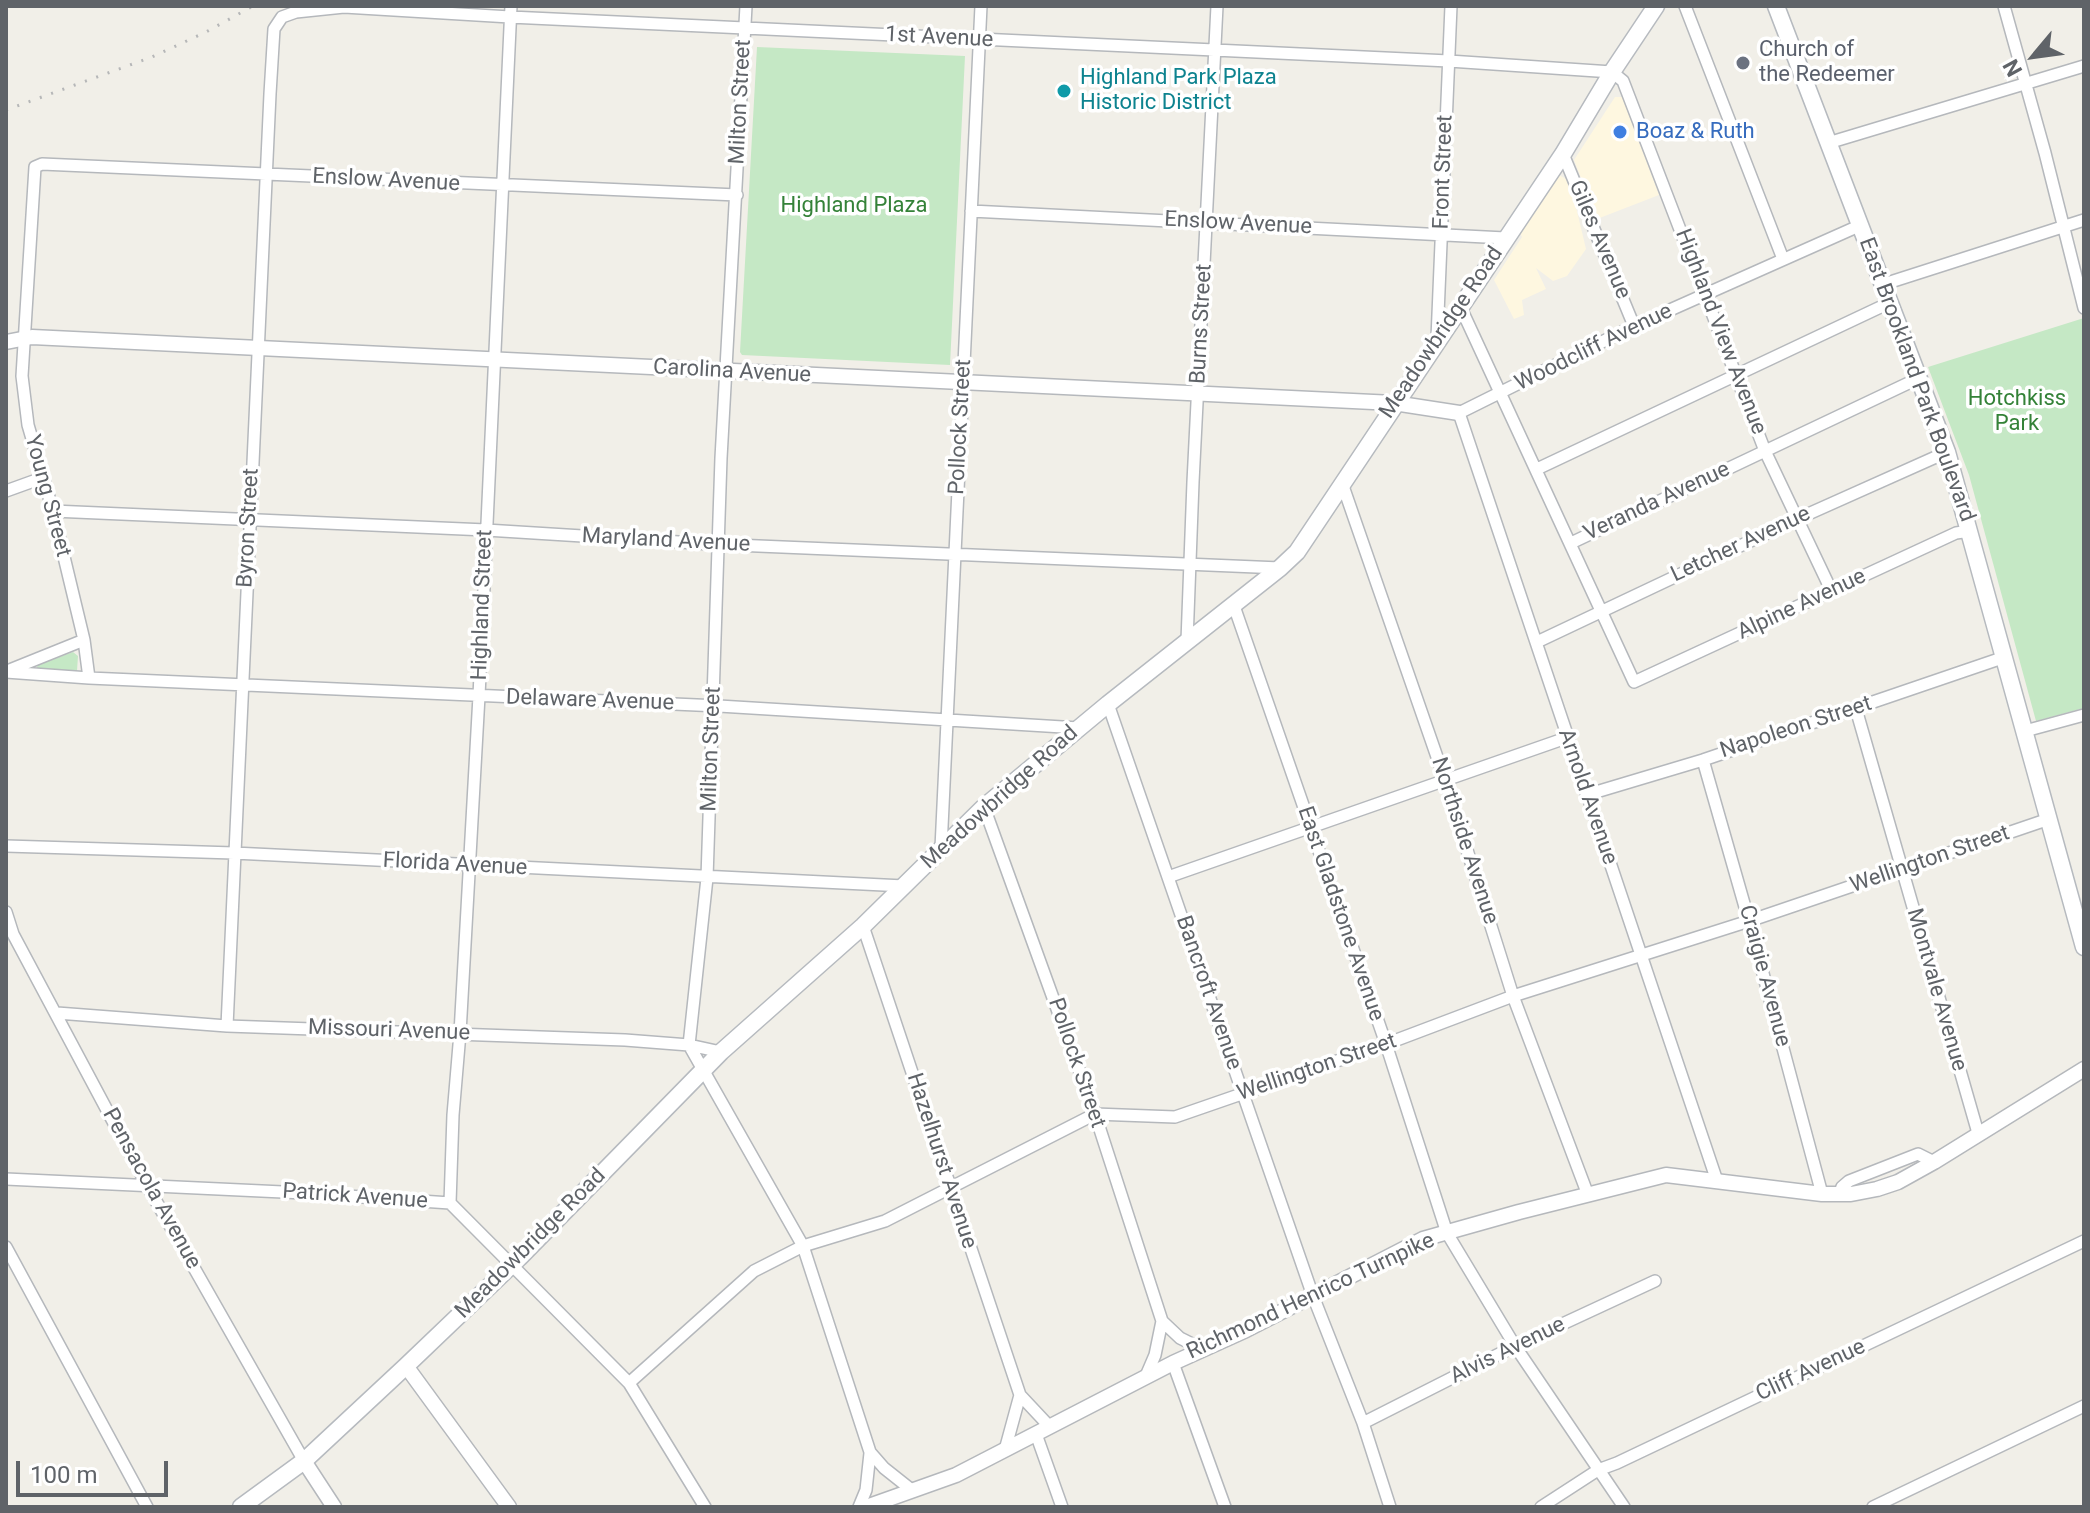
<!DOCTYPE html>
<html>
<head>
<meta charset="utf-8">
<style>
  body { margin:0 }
  #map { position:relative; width:2090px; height:1513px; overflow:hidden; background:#f1efe8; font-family:Roboto,sans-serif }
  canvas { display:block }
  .frame { position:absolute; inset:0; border:8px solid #5f6368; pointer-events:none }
  .north { position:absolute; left:1994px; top:16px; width:80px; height:80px; -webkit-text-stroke:6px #fff; paint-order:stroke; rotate:241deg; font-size:22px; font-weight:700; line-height:32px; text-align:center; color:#5f6368 }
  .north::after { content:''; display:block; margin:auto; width:28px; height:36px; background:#5f6368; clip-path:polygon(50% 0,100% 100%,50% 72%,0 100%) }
  .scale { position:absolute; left:16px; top:1461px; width:152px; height:36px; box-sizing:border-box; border:4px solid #5f6368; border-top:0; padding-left:10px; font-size:24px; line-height:28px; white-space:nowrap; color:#5f6368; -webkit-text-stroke:6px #fff; paint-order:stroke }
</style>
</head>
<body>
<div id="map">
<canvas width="2090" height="1513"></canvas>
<div class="frame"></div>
<div class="north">N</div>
<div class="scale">100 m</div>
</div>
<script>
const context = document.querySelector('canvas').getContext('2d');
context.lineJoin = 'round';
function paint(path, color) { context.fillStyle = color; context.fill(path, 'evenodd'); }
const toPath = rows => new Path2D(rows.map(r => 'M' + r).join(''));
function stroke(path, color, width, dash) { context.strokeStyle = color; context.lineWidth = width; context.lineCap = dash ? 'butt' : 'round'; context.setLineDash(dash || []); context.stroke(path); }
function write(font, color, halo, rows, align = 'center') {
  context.font = font + ' Roboto,sans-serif'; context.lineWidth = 7; context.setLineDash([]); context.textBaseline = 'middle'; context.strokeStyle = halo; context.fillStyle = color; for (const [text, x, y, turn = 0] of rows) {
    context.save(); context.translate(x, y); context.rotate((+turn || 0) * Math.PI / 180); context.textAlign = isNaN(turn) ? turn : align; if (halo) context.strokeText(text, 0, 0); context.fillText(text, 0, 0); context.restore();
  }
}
paint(toPath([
  [1615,97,1622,97,1659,195,1597,219,1574,160],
  [1559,175,1566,179,1576,207,1586,249,1567,276,1553,281,1536,268,1546,289,1522,300,1524,315,1514,319,1494,280,1522,237,1520,233]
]), '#fef7e0');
paint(toPath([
  [757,47,965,56,950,365,742,355,740,352],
  [2084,318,2084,708,2036,721,1969,475,1928,367],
  [73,652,78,656,77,671,38,671,36,669,38,665]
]), '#c5e8c5');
const minor = toPath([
  [746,6,721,458,707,878,689,1045,803,1246,870,1452,884,1468,913,1491],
  [1685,6,1783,259],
  [2004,6,2045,153,2084,308],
  [1828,143,2084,66],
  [1563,154,1634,326],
  [971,211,1505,238],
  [1881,285,2084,220],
  [1460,306,1634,682,1956,533,1970,531],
  [1437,338,1451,6],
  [1537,469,1889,303],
  [1343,486,1445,780,1513,996,1588,1195],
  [6,491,42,478],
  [53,511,486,530,711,544,1280,568],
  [1571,543,1917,379],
  [1234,606,1386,1044,1447,1233,1515,1346,1624,1507],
  [1187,641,1193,482,1217,6],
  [1537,642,1797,519,1947,452],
  [7,671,84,640],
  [6,672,89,678,719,706,1079,728],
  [89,678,84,640,53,511,28,425,22,376,35,167,42,164,737,195],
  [1108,704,1313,1296,1363,1423,1390,1507],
  [1856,709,1978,1133],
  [2025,731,2084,715],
  [1703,760,1749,921,1822,1194],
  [1586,795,1703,760,2005,657],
  [984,807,1095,1114,1162,1321,1155,1355,1146,1376],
  [6,846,234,853,904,886],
  [941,848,981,6],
  [1168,877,1566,738],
  [6,912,13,934,148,1187,304,1461],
  [863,926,1020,1395,1050,1427],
  [57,1013,227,1026,625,1040,689,1045,721,1052],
  [227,1026,270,94,274,29,282,17,296,12,344,7,510,17,1449,61,1612,72,1623,81,1765,451,1832,592],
  [6,1179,304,1193,450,1203,629,1383,705,1507],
  [1717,1181,1459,413,1634,326,1861,225],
  [1839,1195,1842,1187,1849,1181,1918,1154,1934,1162],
  [450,1203,453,1115,460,1033,479,696,511,6],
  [6,1247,147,1507],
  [1162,1321,1180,1338,1196,1346,1205,1347],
  [1173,1363,1225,1507],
  [629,1383,754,1271,803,1246,885,1221,1095,1114,1175,1117,1386,1044,1513,996,1749,921,2049,819],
  [1363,1423,1515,1346,1655,1281],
  [1036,1434,1062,1507],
  [1005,1450,1020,1395],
  [859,1507,866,1490,870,1453],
  [1541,1507,1598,1470,1617,1463,2084,1241],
  [1873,1507,2084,1406]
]);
const tertiary = toPath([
  [6,342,32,337,1394,403,1459,413],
  [406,1366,509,1507],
  [304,1461,334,1507],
  [866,1507,956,1475,1173,1363,1246,1330,1423,1239,1519,1212,1666,1175,1822,1194,1851,1194,1877,1189,1898,1182,1934,1162,2084,1069]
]);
const secondary = toPath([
  [1776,6,1947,452,2084,947],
  [241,1507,304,1461,406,1366,519,1258,721,1052,863,926,984,807,1108,704,1280,568,1297,552,1563,154,1612,72,1656,6]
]);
stroke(minor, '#b5b8bc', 14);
stroke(tertiary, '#b5b8bc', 17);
stroke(secondary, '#b6babf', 19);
stroke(minor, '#fff', 11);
stroke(tertiary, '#fff', 14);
stroke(secondary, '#fff', 16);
stroke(toPath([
  [6,110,152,57,206,32,253,6]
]), '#b6b7b8', 3, [2, 10]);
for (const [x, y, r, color] of [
  [1743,63,8,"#6b7280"],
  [1064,91,8,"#0f9aa8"],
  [1620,132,8,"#3f7fe0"]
]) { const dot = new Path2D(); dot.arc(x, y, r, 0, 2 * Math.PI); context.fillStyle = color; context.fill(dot); stroke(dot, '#fff', 3); }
write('22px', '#5f6368', '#fff', [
  ["1st Avenue",939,38,3],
  ["Milton Street",741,102,-87],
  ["Front Street",1444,172,-88],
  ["Enslow Avenue",386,181,3],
  ["Enslow Avenue",1238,224,3],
  ["Giles Avenue",1599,240,67],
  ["Burns Street",1202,324,-87],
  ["Highland View Avenue",1720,332,69],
  ["Meadowbridge Road",1442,333,-56],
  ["Woodcliff Avenue",1594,348,-26],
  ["Carolina Avenue",732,372,3],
  ["East Brookland Park Boulevard",1916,380,70],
  ["Pollock Street",961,427,-87],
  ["Young Street",47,496,75],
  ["Veranda Avenue",1657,502,-25],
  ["Byron Street",249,528,-87],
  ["Maryland Avenue",666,541,3],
  ["Letcher Avenue",1741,545,-25],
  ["Highland Street",483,605,-88],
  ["Alpine Avenue",1802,605,-25],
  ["Delaware Avenue",590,701,2],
  ["Napoleon Street",1796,728,-18],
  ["Milton Street",712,749,-88],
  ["Arnold Avenue",1587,797,71],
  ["Meadowbridge Road",1000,798,-42],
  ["Northside Avenue",1464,841,72],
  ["Wellington Street",1930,860,-19],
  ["Florida Avenue",455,865,3],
  ["East Gladstone Avenue",1340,914,71],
  ["Craigie Avenue",1764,976,75],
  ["Montvale Avenue",1936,990,74],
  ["Bancroft Avenue",1208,993,71],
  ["Missouri Avenue",389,1031,2],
  ["Pollock Street",1076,1063,71],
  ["Wellington Street",1317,1068,-19],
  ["Hazelhurst Avenue",941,1161,72],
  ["Pensacola Avenue",151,1189,61],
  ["Patrick Avenue",355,1197,4],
  ["Meadowbridge Road",531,1244,-45],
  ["Richmond Henrico Turnpike",1311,1297,-25],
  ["Alvis Avenue",1508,1351,-26],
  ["Cliff Avenue",1811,1371,-25]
]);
write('22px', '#5b616d', '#fff', [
  ["Church of",1759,50],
  ["the Redeemer",1759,75]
], 'left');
write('22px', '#0d838f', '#fff', [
  ["Highland Park Plaza",1080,78],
  ["Historic District",1080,103]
], 'left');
write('22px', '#366cbe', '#fff', [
  ["Boaz & Ruth",1636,132]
], 'left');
write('22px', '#348238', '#fff', [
  ["Highland Plaza",854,206],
  ["Hotchkiss",2017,399],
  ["Park",2017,424]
]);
</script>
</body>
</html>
